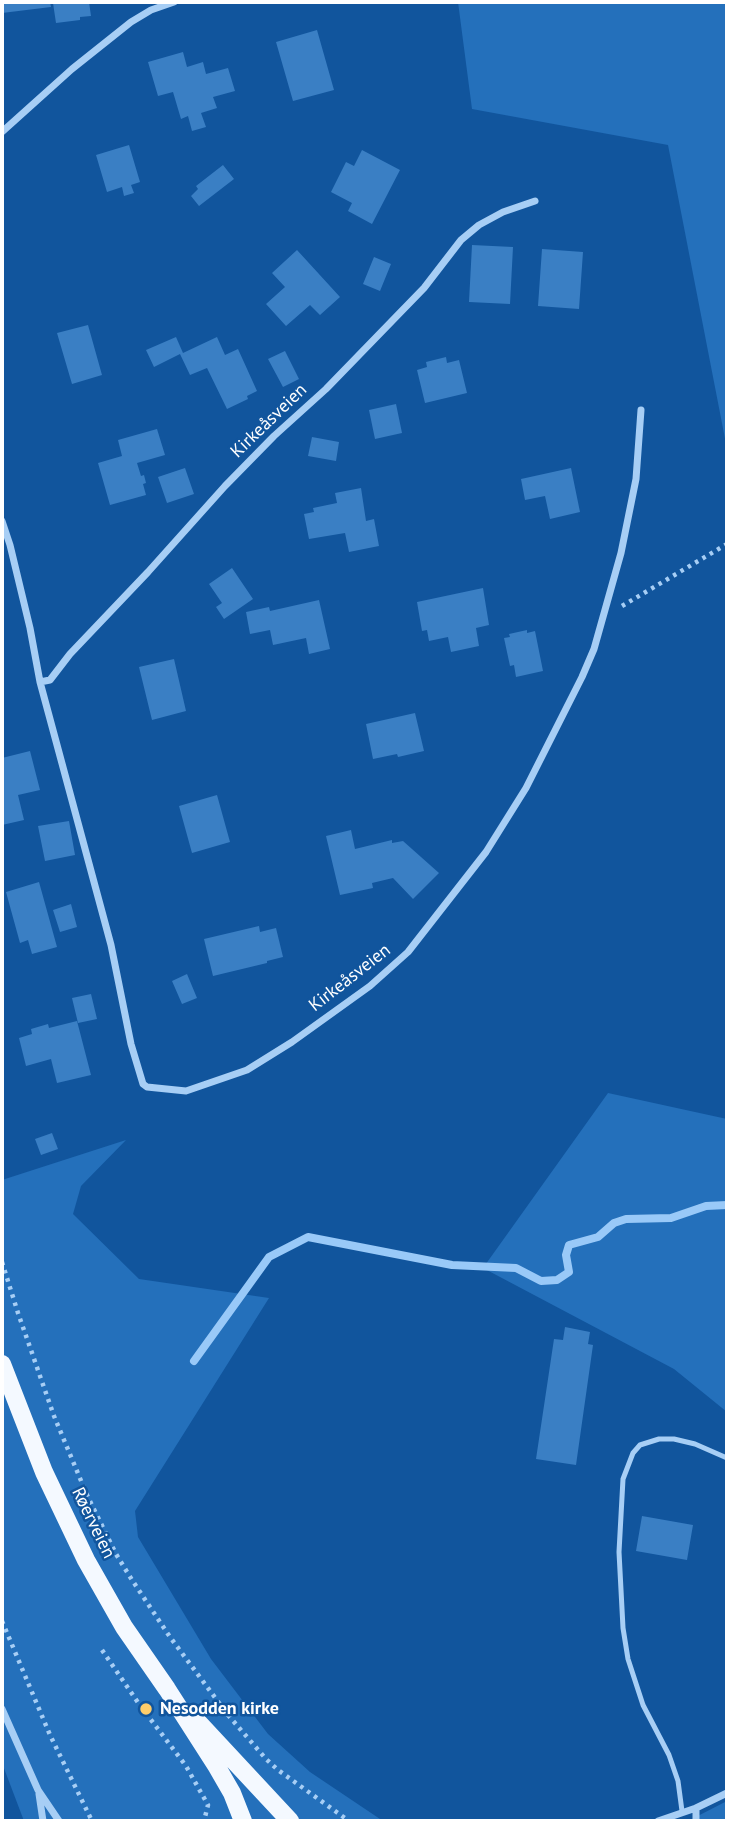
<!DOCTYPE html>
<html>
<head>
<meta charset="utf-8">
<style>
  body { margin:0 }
  #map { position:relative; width:729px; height:1823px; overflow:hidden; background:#11559d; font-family:"PT Sans",sans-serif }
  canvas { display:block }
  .frame { position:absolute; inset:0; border:4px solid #fff; pointer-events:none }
</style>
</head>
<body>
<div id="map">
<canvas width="729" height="1823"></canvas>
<div class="frame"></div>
</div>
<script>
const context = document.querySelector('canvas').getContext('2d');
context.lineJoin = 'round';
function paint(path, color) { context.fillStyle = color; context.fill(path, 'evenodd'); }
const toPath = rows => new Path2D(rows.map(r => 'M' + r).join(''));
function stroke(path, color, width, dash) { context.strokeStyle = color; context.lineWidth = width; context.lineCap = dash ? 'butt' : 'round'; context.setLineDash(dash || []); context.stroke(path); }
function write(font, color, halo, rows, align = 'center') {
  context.font = font + ' "PT Sans",sans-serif'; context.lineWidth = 5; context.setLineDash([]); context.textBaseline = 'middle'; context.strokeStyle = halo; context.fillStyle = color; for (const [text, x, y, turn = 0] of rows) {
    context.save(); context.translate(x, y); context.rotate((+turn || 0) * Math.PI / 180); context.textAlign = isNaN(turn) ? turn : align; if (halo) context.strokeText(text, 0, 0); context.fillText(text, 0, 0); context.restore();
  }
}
paint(toPath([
  [458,2,727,2,727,449,668,145,472,109],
  [608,1093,727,1119,727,1412,674,1369,483,1268],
  [126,1140,81,1186,73,1214,139,1279,269,1298,135,1511,138,1537,211,1659,268,1734,310,1772,383,1821,24,1821,2,1763,2,1180],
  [727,1801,727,1821,688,1821]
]), '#2470bb');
stroke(toPath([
  [194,1361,269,1257,308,1237,452,1265,516,1268,541,1281,557,1280,569,1272,566,1255,569,1245,598,1237,614,1223,626,1219,671,1218,706,1206,727,1205]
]), '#99c9f8', 8);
paint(toPath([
  [2,2,50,2,51,7,2,13],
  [64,2,89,2,91,16,80,17,80,20,56,23,53,3],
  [317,30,334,90,293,101,276,42],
  [183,52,187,67,203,62,206,74,228,68,235,91,213,97,217,108,201,113,206,127,192,131,188,116,181,119,173,92,158,96,148,62],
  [129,145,140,182,131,185,134,193,124,196,122,187,107,192,96,155],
  [362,150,400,170,372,224,348,211,352,203,331,192,346,162,354,166],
  [223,165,234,179,199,206,191,196,198,189,196,186],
  [472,245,513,247,510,304,469,302],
  [542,249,583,252,579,309,538,306],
  [297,250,340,297,320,315,310,305,286,326,266,304,285,287,272,273],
  [374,257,391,264,380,291,363,284],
  [88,325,102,375,72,384,57,333],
  [176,337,183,353,217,337,225,355,238,349,257,391,247,396,248,399,227,409,207,368,190,375,180,354,154,367,146,350],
  [285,351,299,379,283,387,268,359],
  [446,357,447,363,459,360,467,393,425,403,417,370,427,367,426,362],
  [396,404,402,433,375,439,369,410],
  [157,429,165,455,137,463,141,476,144,475,146,483,143,484,146,495,110,505,98,463,122,456,118,440],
  [312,437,339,442,336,461,308,456],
  [185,468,194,494,167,503,158,477],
  [571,468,580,512,550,519,545,496,525,500,521,479],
  [361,488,366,521,374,519,379,546,349,552,345,533,309,539,304,514,314,512,313,508,337,503,335,493],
  [232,568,253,599,224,619,216,607,222,603,209,584],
  [483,588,489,625,476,628,479,646,451,652,448,637,429,641,427,630,422,631,417,602],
  [319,600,330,649,309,654,306,638,273,645,270,630,250,634,246,612,269,607,270,611],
  [527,630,527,633,535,631,543,671,516,677,514,665,510,666,504,638,510,637,509,634],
  [174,659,186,711,152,720,139,667],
  [415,713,424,751,398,757,397,754,373,759,366,724],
  [30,751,40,790,18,795,24,820,2,825,2,758],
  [217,795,230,842,192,853,179,806],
  [69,821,75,855,45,861,38,826],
  [351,830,355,849,392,840,392,843,403,841,439,873,413,899,393,878,372,883,373,888,340,895,326,836],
  [39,882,57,947,32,954,28,940,20,943,6,892],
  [71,904,77,927,60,932,53,910],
  [259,926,260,932,276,928,283,957,267,961,267,963,213,976,204,939],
  [187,974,197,998,182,1004,172,981],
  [91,994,97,1019,78,1023,72,998],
  [77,1021,91,1075,57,1083,51,1059,26,1066,19,1038,32,1034,31,1029,48,1024,49,1028],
  [52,1133,58,1149,41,1155,35,1139],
  [565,1327,590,1332,588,1344,593,1345,576,1465,536,1459,554,1339,563,1340],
  [642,1516,693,1525,687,1560,636,1551]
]), '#3a7fc4');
stroke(toPath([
  [622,606,727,544],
  [2,1262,18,1313,54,1416,87,1495,116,1554,132,1580,170,1637,228,1715,266,1759,278,1770,349,1821],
  [2,1621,50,1735,92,1821],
  [102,1650,139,1704,186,1766,208,1805,204,1821]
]), '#a7cef5', 4.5, [3.5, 5]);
stroke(toPath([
  [682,1811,678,1781,669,1755,643,1705,628,1659,623,1628,619,1552,623,1479,633,1453,640,1445,659,1439,674,1439,695,1444,727,1458]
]), '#a7cef5', 5);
stroke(toPath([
  [2,132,72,69,131,22,151,10,174,2],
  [2,521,10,545,30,628,40,682,111,945,131,1044,143,1084,147,1087,186,1091,247,1070,292,1042,370,986,408,952,486,852,526,788,582,677,594,649,621,553,636,479,641,410],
  [40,682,50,680,70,654,148,572,225,486,274,436,326,389,424,288,461,240,479,225,503,212,535,201],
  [2,1709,38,1790,59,1821],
  [39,1794,43,1821],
  [696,1808,696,1821],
  [658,1821,696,1808,727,1793]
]), '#a7cef5', 7);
stroke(toPath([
  [2,1364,44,1472,86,1560,124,1627,167,1689,217,1767,232,1793,243,1821],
  [196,1720,290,1821]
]), '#f4f9ff', 18);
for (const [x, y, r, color] of [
  [146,1709,7,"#ffcd6a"]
]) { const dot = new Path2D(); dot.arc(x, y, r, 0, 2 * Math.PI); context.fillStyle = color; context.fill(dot); stroke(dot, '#11559d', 2.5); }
write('18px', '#fff', '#11559d', [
  ["Kirkeåsveien",269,421,-44],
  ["Kirkeåsveien",350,978,-38],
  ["Røerveien",93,1523,64]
]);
write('bold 18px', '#fff', '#11559d', [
  ["Nesodden kirke",160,1709]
], 'left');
</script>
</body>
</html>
